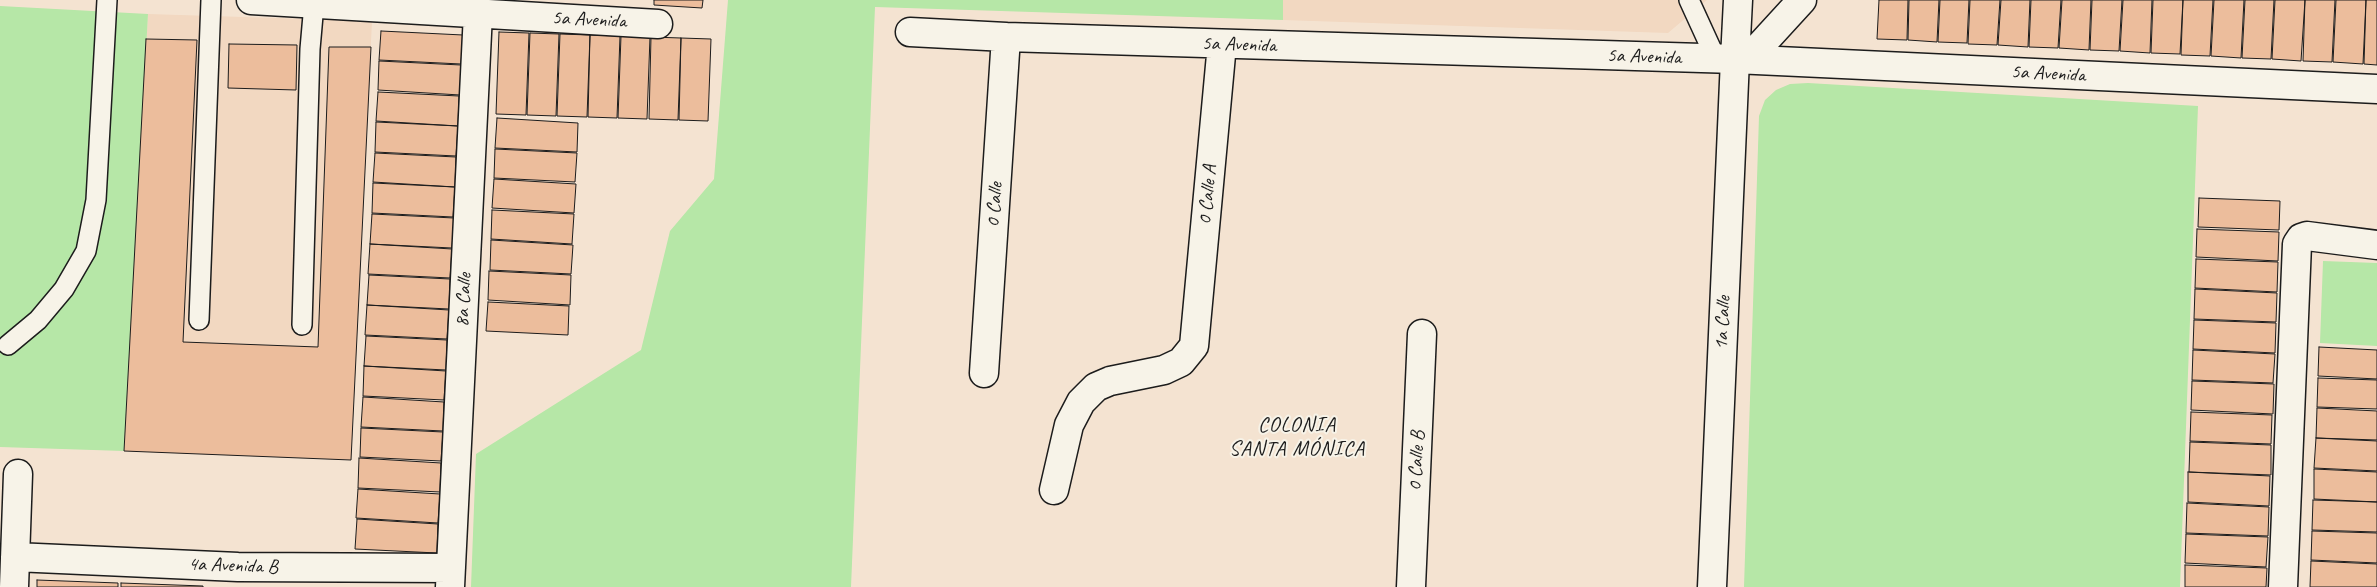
<!DOCTYPE html>
<html>
<head>
<meta charset="utf-8">
<style>
  body { margin:0 }
  canvas { display:block; background:#f4e3d1 }
</style>
</head>
<body>
<canvas width="2377" height="587"></canvas>
<script>
const context = document.querySelector('canvas').getContext('2d');
context.lineJoin = 'round';
function paint(path, color) { context.fillStyle = color; context.fill(path, 'evenodd'); }
const toPath = rows => new Path2D(rows.map(r => 'M' + r).join(''));
function stroke(path, color, width, dash) { context.strokeStyle = color; context.lineWidth = width; context.lineCap = dash ? 'butt' : 'round'; context.setLineDash(dash || []); context.stroke(path); }
function write(font, color, halo, rows, align = 'center') {
  context.font = font + ' Caveat,sans-serif'; context.lineWidth = 4; context.setLineDash([]); context.textBaseline = 'middle'; context.strokeStyle = halo; context.fillStyle = color; for (const [text, x, y, turn = 0] of rows) {
    context.save(); context.translate(x, y); context.rotate((+turn || 0) * Math.PI / 180); context.textAlign = isNaN(turn) ? turn : align; if (halo) context.strokeText(text, 0, 0); context.fillText(text, 0, 0); context.restore();
  }
}
paint(toPath([
  [1283,0,1707,0,1668,33,1283,20],
  [148,14,372,21,351,460,124,451]
]), '#f2d8c1');
paint(toPath([
  [728,0,1283,0,1283,20,875,7,851,587,471,587,476,454,641,350,670,231,714,179],
  [0,6,148,14,124,451,0,447],
  [1808,83,2198,106,2180,587,1744,587,1759,116,1765,100,1776,90,1790,84],
  [2323,261,2377,263,2377,346,2320,343]
]), '#b6e7a7');
const building = toPath([
  [654,0,703,0,702,8,654,5,654,0],
  [1879,0,1908,0,1907,40,1877,39,1879,0],
  [1909,0,1939,0,1937,42,1908,40,1909,0],
  [1940,0,1969,0,1967,43,1938,42,1940,0],
  [1970,0,2000,0,1997,45,1968,44,1970,0],
  [2001,0,2030,0,2028,47,1998,45,2001,0],
  [2031,0,2061,0,2058,48,2029,47,2031,0],
  [2062,0,2091,0,2089,50,2059,48,2062,0],
  [2092,0,2122,0,2119,51,2090,50,2092,0],
  [2123,0,2152,0,2150,53,2120,51,2123,0],
  [2153,0,2183,0,2180,54,2151,53,2153,0],
  [2183,0,2213,0,2210,56,2181,55,2183,0],
  [2214,0,2244,0,2241,58,2211,56,2214,0],
  [2245,0,2274,0,2271,59,2242,58,2245,0],
  [2275,0,2305,0,2301,61,2272,59,2275,0],
  [2305,0,2335,0,2332,62,2303,61,2305,0],
  [2336,0,2366,0,2363,64,2333,62,2336,0],
  [2366,0,2377,0,2377,65,2364,64,2366,0],
  [381,31,463,35,461,64,379,60,381,31],
  [499,32,529,33,526,115,496,114,499,32],
  [530,33,559,34,556,116,527,115,530,33],
  [560,34,590,35,587,117,557,116,560,34],
  [590,35,620,36,617,118,588,117,590,35],
  [621,36,650,37,647,119,618,118,621,36],
  [651,37,681,38,678,120,649,119,651,37],
  [681,38,711,39,708,121,679,120,681,38],
  [146,39,197,40,183,342,318,347,329,47,371,47,351,460,124,451,146,39],
  [229,44,297,45,296,90,228,88,229,44],
  [379,61,461,65,460,95,378,90,379,61],
  [378,92,459,96,458,126,376,121,378,92],
  [497,118,578,123,577,152,495,148,497,118],
  [376,122,458,126,456,156,375,152,376,122],
  [495,149,577,153,575,182,494,178,495,149],
  [375,153,456,157,455,187,373,182,375,153],
  [494,179,576,184,574,213,492,208,494,179],
  [373,183,455,187,453,217,372,213,373,183],
  [2199,198,2280,201,2279,230,2198,227,2199,198],
  [492,210,574,214,572,244,491,239,492,210],
  [372,214,454,218,452,248,370,244,372,214],
  [2197,229,2279,232,2278,261,2196,257,2197,229],
  [491,240,573,245,571,274,490,270,491,240],
  [370,244,452,249,450,278,368,274,370,244],
  [2196,259,2278,262,2277,292,2195,288,2196,259],
  [489,271,571,275,570,305,488,300,489,271],
  [369,275,450,279,449,309,367,305,369,275],
  [2195,289,2277,293,2276,322,2194,319,2195,289],
  [488,302,569,306,568,335,486,331,488,302],
  [367,305,449,310,447,339,365,335,367,305],
  [2194,320,2276,323,2275,353,2193,349,2194,320],
  [366,336,447,340,446,370,364,366,366,336],
  [2319,347,2377,350,2377,379,2318,376,2319,347],
  [2193,350,2275,354,2273,383,2192,380,2193,350],
  [364,366,446,371,444,400,363,396,364,366],
  [2318,378,2377,380,2377,409,2317,407,2318,378],
  [2192,381,2274,384,2273,414,2191,410,2192,381],
  [363,397,444,402,443,431,361,427,363,397],
  [2317,408,2377,411,2377,440,2316,438,2317,408],
  [2191,412,2272,415,2271,444,2190,441,2191,412],
  [361,428,443,432,441,461,360,457,361,428],
  [2316,438,2377,441,2377,471,2314,468,2316,438],
  [2190,442,2271,445,2271,475,2189,472,2190,442],
  [359,458,441,463,440,492,358,488,359,458],
  [2314,469,2377,472,2377,502,2314,499,2314,469],
  [2188,472,2270,476,2269,506,2188,502,2188,472],
  [358,489,440,494,438,523,356,518,358,489],
  [2313,500,2377,502,2377,532,2312,530,2313,500],
  [2187,503,2269,507,2268,536,2186,533,2187,503],
  [357,519,438,524,437,553,355,549,357,519],
  [2312,531,2377,533,2377,563,2311,560,2312,531],
  [2186,534,2268,537,2266,567,2185,563,2186,534],
  [2311,561,2377,564,2377,587,2310,587,2311,561],
  [2185,565,2267,568,2266,587,2185,587,2185,565],
  [37,580,118,583,118,587,37,587,37,580],
  [121,583,203,586,203,587,121,587,121,583]
]);
paint(building, '#ecbd9c');
stroke(building, '#1c1c1c', 1);
const lane = toPath([
  [1689,0,1716,59],
  [199,320,211,0],
  [302,325,310,49,314,4],
  [8,345,38,320,64,289,86,251,96,200,107,0]
]);
const street = toPath([
  [251,0,658,24],
  [910,32,1006,37,1735,59,1738,0],
  [1748,59,1802,0],
  [984,373,1006,37],
  [1054,490,1069,425,1081,402,1096,387,1110,381,1164,370,1181,362,1194,346,1222,44],
  [15,557,238,567,451,568],
  [14,587,18,474],
  [450,587,478,13],
  [1411,587,1422,334],
  [2283,587,2297,244,2301,238,2307,236,2377,245]
]);
const secondary = toPath([
  [1712,587,1735,59,2377,89]
]);
stroke(lane, '#1c1c1c', 22);
stroke(street, '#1c1c1c', 31);
stroke(secondary, '#1c1c1c', 31);
stroke(lane, '#f7f3e8', 19);
stroke(street, '#f7f3e8', 28);
stroke(secondary, '#f7f3e8', 28);
write('20px', '#1c1c1c', '#f7f3e8', [
  ["5a Avenida",589,20,3],
  ["5a Avenida",1239,45,2],
  ["5a Avenida",1644,57,2],
  ["5a Avenida",2048,74,3],
  ["0 Calle A",1208,195,-85],
  ["0 Calle",995,205,-86],
  ["8a Calle",464,300,-87],
  ["1a Calle",1723,323,-87],
  ["0 Calle B",1417,461,-87],
  ["4a Avenida B",233,566,2]
]);
context.letterSpacing = '1px';
write('21px', '#1c1c1c', '#f7f3e8', [
  ["COLONIA",1297,425],
  ["SANTA MÓNICA",1297,449]
]);
context.letterSpacing = '0px';
</script>
</body>
</html>
